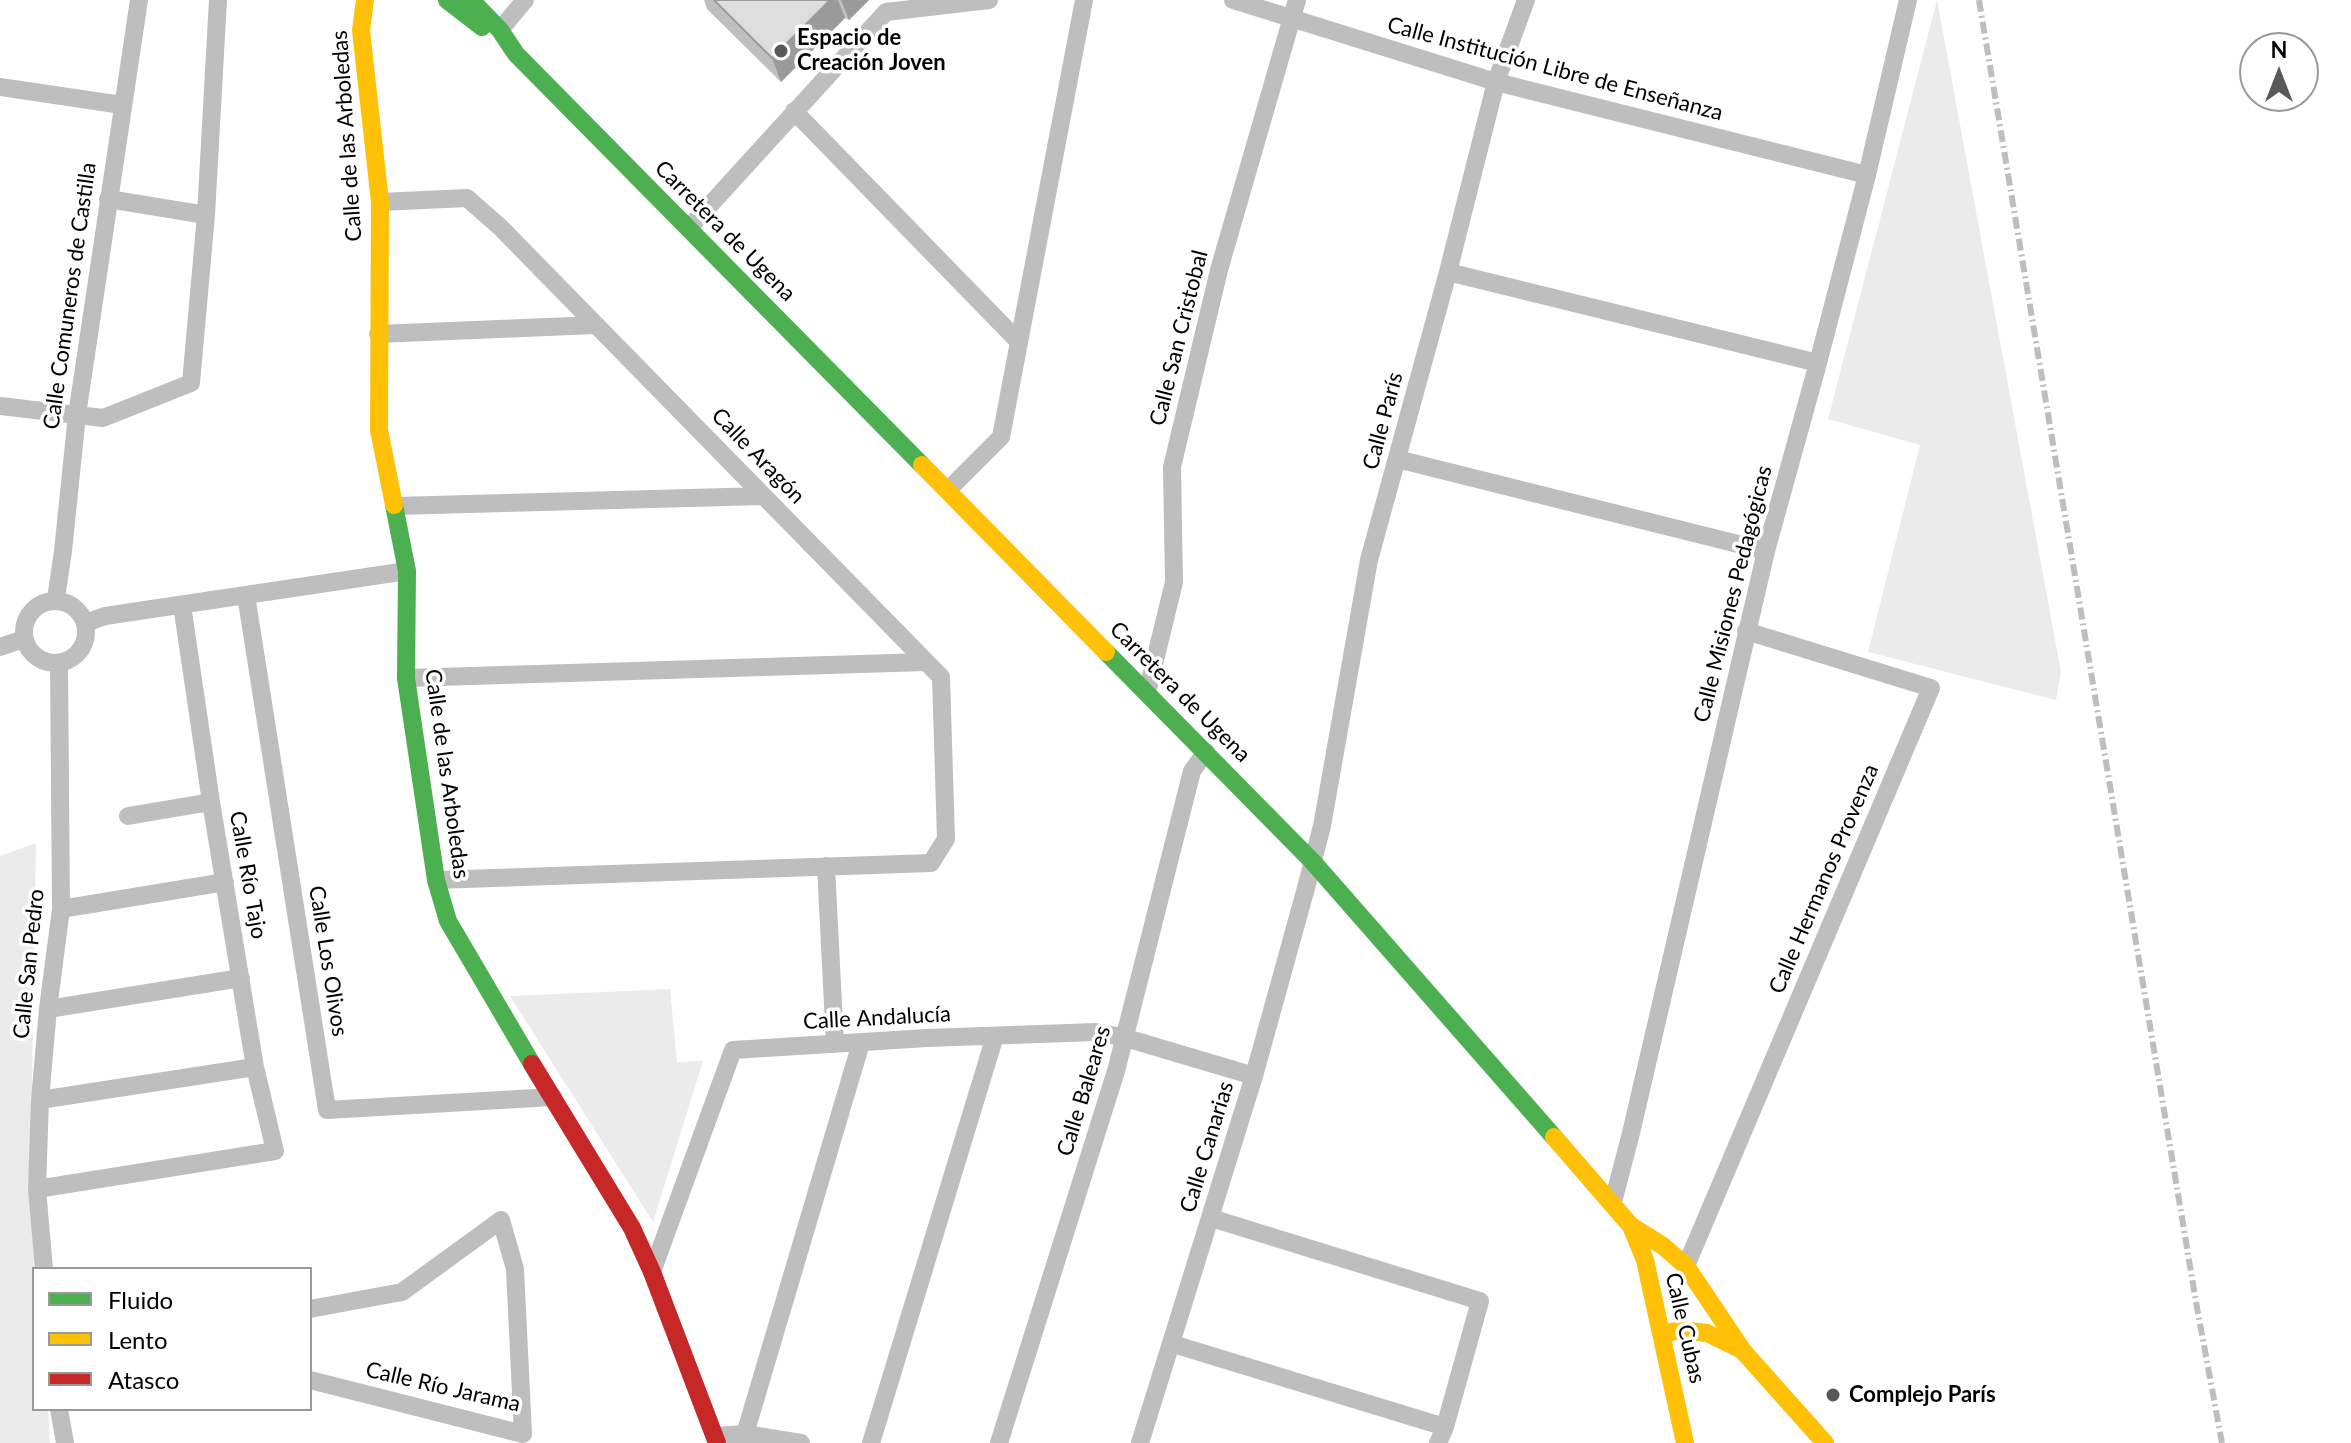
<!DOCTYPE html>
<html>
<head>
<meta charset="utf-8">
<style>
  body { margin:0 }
  #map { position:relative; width:2351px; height:1443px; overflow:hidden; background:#fff; font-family:Lato,sans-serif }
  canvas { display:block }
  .legend { position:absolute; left:32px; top:1267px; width:280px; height:144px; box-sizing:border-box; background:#fff; border:2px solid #999; margin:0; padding:10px 14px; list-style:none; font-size:24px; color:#000 }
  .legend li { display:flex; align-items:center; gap:16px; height:40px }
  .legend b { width:40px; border:2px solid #999 }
  .north { position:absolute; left:2239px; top:32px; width:80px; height:80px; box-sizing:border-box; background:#fff; border:2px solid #999; border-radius:50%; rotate:0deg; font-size:22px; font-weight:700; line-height:32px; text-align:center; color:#000 }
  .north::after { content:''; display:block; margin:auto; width:28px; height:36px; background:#595959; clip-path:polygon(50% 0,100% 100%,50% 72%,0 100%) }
</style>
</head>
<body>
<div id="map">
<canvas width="2351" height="1443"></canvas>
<ul class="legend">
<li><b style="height:10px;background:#4caf50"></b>Fluido</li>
<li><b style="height:10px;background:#ffc107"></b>Lento</li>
<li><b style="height:10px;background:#c62828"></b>Atasco</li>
</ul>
<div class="north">N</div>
</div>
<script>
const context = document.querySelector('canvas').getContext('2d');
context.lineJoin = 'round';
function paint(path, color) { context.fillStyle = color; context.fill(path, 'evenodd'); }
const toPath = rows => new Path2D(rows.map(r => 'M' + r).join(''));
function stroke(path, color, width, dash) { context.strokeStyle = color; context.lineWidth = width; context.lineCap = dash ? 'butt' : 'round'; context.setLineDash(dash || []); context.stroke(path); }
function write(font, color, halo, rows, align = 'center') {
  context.font = font + ' Lato,sans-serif'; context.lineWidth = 7; context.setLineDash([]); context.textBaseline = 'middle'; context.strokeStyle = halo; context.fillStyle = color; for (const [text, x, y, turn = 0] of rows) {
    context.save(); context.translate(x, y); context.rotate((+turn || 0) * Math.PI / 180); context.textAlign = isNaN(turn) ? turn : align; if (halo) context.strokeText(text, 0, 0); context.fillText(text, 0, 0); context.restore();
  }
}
paint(toPath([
  [1937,0,2061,672,2056,700,1868,652,1920,445,1828,419],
  [36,843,30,1206,35,1269,34,1409,48,1409,50,1443,0,1443,0,856],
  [670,989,677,1062,703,1061,653,1222,510,996]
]), '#ebebeb');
stroke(toPath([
  [1233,0,1496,82,1867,175],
  [500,30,525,0],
  [0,87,122,105],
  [794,111,1018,341],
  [108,199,206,215],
  [380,202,467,198,500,227,941,677,946,839,931,863,436,880],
  [689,228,886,12,989,0],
  [1448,272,1818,363],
  [378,334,596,325],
  [0,406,103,418,191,383,206,215,218,0],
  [1397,459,1766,551],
  [948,490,1001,437,1084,0],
  [395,506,763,496],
  [246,595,327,1110,553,1097],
  [56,599,63,551,77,415,139,0],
  '24 632a31 31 0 1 1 62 0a31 31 0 1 1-62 0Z',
  [86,623,105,616,407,571],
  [0,647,24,639],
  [406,678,926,662],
  [1147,693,1174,582,1172,467,1219,270,1297,0],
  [128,816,211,802],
  [826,866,835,1044],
  [61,909,225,882],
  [48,1009,241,978],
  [40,1100,255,1067],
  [37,1189,275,1151,255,1067,211,802,182,605],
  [1613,1202,1631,1133,1766,551,1818,363,1867,175,1908,0],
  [1211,1218,1480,1301,1445,1427,1438,1443],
  [1686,1266,1931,688,1746,631],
  [44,1269,37,1189,40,1100,48,1009,61,909,59,663],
  [652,1272,733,1050,927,1038,1096,1032,1126,1038,1254,1076],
  [310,1309,402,1292,501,1220,515,1269,523,1434,310,1380],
  [1173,1344,1445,1427],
  [59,1409,65,1443],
  [745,1434,861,1043],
  [715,1436,745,1434,801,1443],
  [871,1443,995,1036],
  [999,1443,1116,1071,1192,771,1206,752],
  [1140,1443,1254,1076,1306,888,1322,826,1369,560,1448,272,1496,82,1526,0]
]), '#bebebe', 18);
stroke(toPath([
  [447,0,482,27],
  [471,0,500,30,516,54,922,465],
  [394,505,407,571,406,678,436,880,448,921,532,1064],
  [1106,652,1313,862,1554,1137]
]), '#4caf50', 18);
stroke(toPath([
  [365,0,361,30,380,202,379,430,394,505],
  [922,465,1106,652],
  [1554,1137,1631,1226,1645,1260,1685,1443],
  [1631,1226,1663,1246,1686,1266,1743,1351,1825,1443],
  [1663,1334,1680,1330,1707,1333,1742,1350]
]), '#ffc107', 18);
stroke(toPath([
  [532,1064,632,1228,652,1272,717,1443]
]), '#c62828', 18);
stroke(toPath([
  [1979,0,2196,1302,2222,1443]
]), '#bebebe', 6, [12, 4, 2, 4]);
paint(toPath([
  [704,0,869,0,849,20,845,18,781,82,707,9]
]), '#bfbfbf');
paint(toPath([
  [830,0,838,0,845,18,781,82,772,58],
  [841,0,869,0,849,20]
]), '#9b9b9b');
const building = toPath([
  [714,0,830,0,772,58,714,0]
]);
paint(building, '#dedede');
stroke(building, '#9b9b9b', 2);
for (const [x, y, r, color] of [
  [781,51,8,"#595959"],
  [1833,1395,8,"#595959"]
]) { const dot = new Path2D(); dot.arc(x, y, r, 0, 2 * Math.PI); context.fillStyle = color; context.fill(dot); stroke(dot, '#fff', 3); }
write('bold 22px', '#000', '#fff', [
  ["Espacio de",797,38],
  ["Creación Joven",797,63],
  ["Complejo París",1849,1395]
], 'left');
write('22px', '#000', '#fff', [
  ["Calle Institución Libre de Enseñanza",1555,69,15],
  ["Calle de las Arboledas",347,136,-94],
  ["Carretera de Ugena",725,231,45],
  ["Calle Comuneros de Castilla",70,296,-82],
  ["Calle San Cristobal",1179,338,-76],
  ["Calle París",1383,421,-75],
  ["Calle Aragón",758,456,46],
  ["Calle Misiones Pedagógicas",1733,594,-76],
  ["Carretera de Ugena",1180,692,45],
  ["Calle de las Arboledas",447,774,82],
  ["Calle Río Tajo",248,875,80],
  ["Calle Hermanos Provenza",1824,879,-67],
  ["Calle Los Olivos",328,961,81],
  ["Calle San Pedro",29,964,-84],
  ["Calle Andalucía",877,1018,-3],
  ["Calle Baleares",1084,1091,-73],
  ["Calle Canarias",1207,1147,-73],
  ["Calle Cubas",1685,1328,77],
  ["Calle Río Jarama",443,1387,13]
]);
</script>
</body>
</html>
